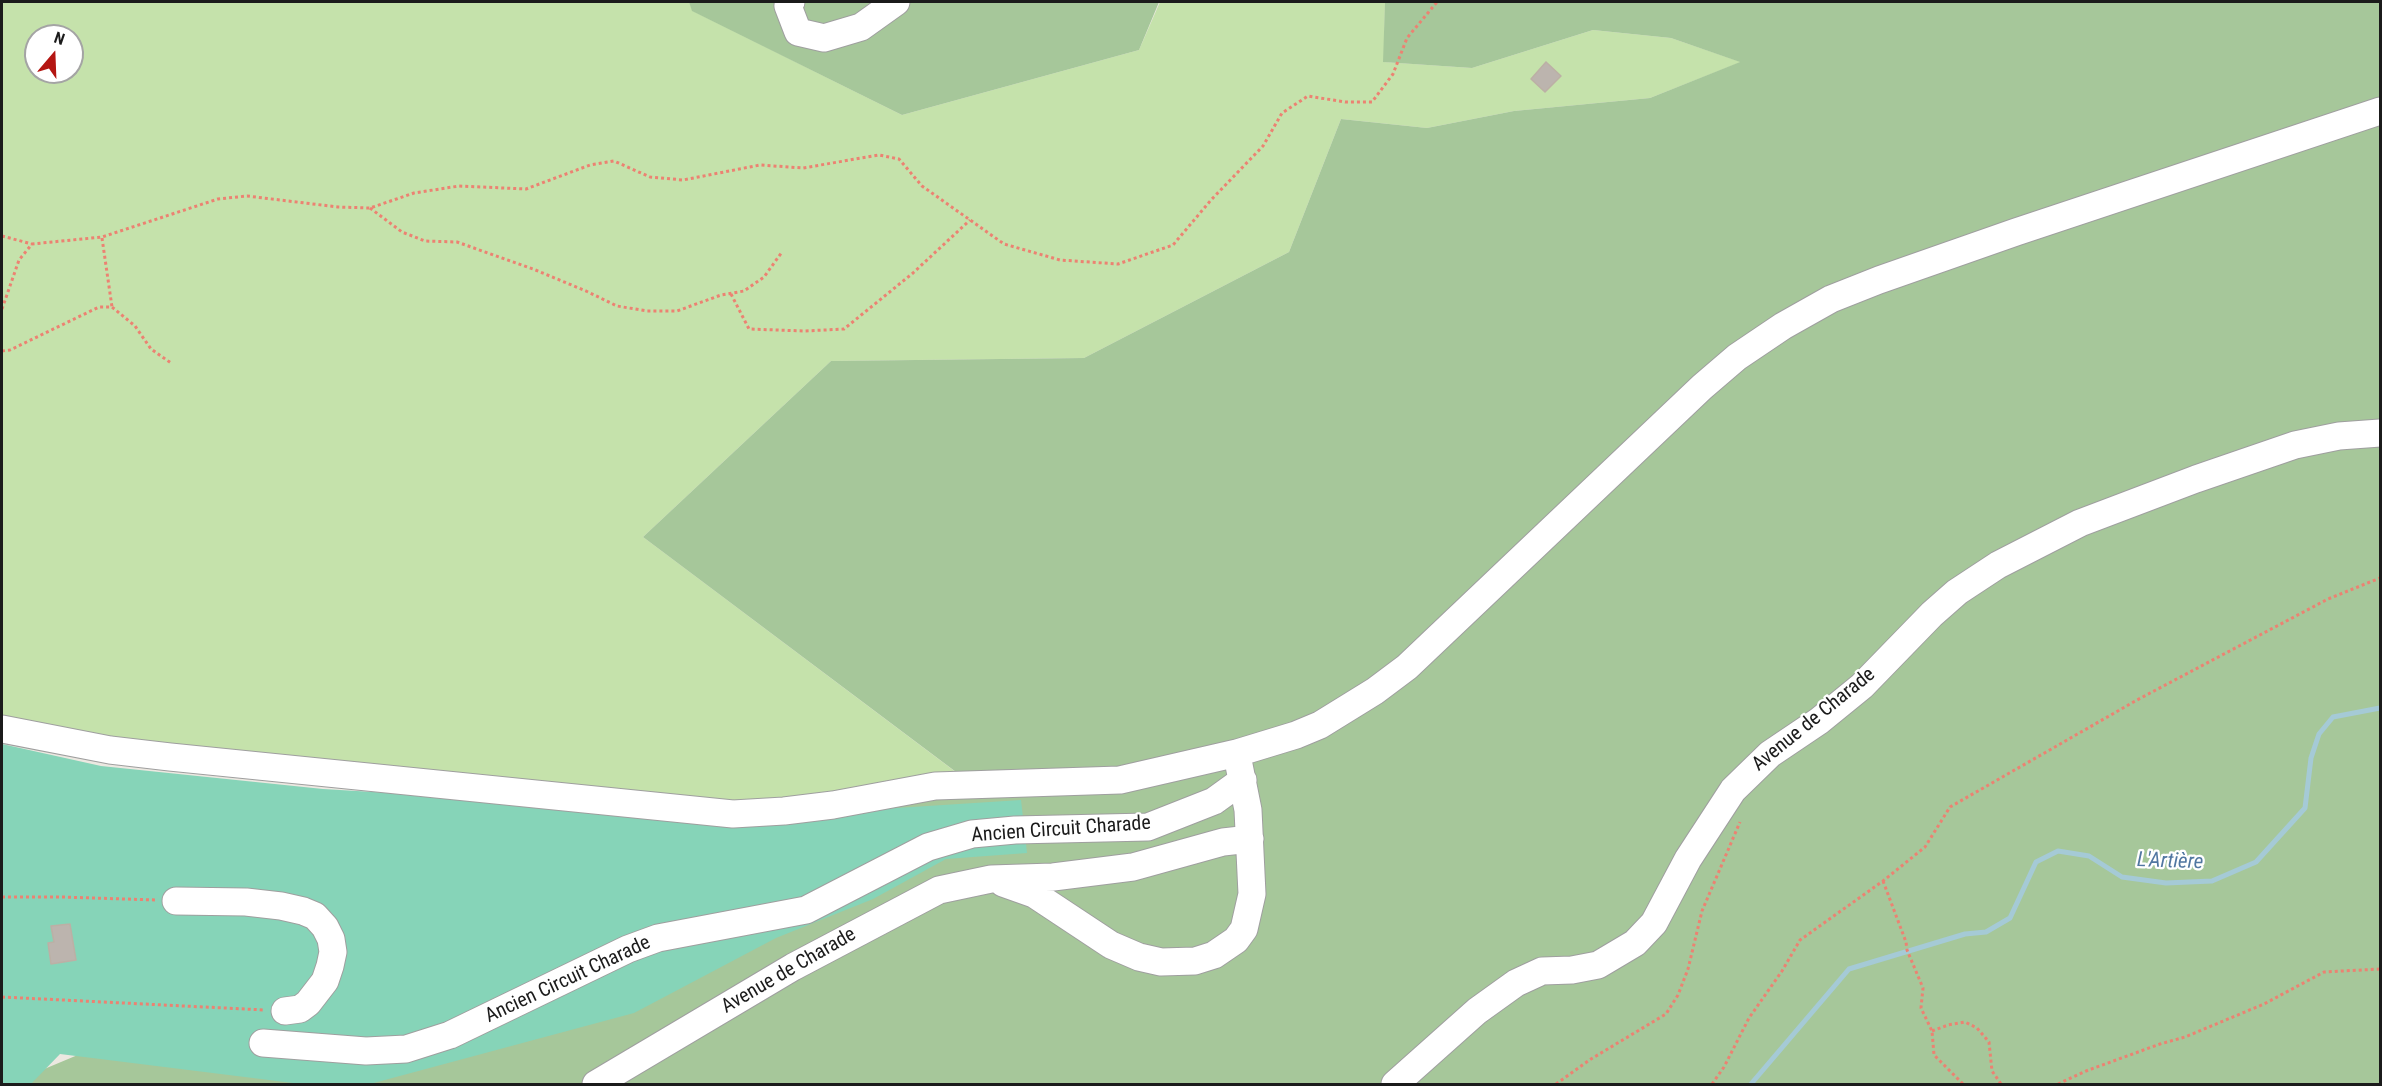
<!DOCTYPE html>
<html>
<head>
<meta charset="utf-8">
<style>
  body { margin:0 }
  #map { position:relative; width:2382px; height:1086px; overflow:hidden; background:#ece8e1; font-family:"Roboto Condensed",sans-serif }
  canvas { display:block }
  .frame { position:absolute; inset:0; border:3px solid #1b1b1b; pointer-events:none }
  .north { position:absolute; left:24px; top:24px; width:60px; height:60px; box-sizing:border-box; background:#fff; border:2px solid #a4a4a4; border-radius:50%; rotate:19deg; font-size:16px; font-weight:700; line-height:24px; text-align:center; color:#1b1b1b }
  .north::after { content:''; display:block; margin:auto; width:21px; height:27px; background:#b41612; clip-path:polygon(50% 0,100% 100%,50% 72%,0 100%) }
</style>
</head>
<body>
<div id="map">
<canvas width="2382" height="1086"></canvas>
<div class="frame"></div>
<div class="north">N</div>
</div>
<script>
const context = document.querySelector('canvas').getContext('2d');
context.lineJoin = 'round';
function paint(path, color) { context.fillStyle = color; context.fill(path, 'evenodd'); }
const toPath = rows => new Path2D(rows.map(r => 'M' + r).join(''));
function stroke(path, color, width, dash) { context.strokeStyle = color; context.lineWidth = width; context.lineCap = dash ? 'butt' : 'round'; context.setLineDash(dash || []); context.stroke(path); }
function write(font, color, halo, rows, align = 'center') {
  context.font = font + ' "Roboto Condensed",sans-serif'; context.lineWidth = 4.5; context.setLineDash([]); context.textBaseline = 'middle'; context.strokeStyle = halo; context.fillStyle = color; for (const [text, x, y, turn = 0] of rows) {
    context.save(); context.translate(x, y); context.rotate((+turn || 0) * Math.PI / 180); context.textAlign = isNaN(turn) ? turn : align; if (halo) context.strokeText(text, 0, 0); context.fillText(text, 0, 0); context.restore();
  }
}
paint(toPath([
  [2,2,689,2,693,11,902,115,1139,50,1160,2,1385,2,1384,62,1472,68,1593,30,1671,38,1741,62,1650,98,1514,111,1427,128,1341,119,1289,252,1084,358,831,361,643,537,977,788,746,813,2,729],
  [36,36,72,36,72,72,36,72]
]), '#c5e2ab');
paint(toPath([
  [689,2,1159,2,1139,50,902,115,692,11],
  [1385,2,2380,2,2380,1084,27,1084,30,1075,92,1049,578,806,772,820,976,787,643,537,831,361,1084,358,1289,252,1341,119,1427,128,1514,111,1650,98,1740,62,1671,38,1593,30,1472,68,1383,62]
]), '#a6c79a');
paint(toPath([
  [2,744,101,766,323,789,441,796,686,823,775,825,881,809,1021,800,1027,853,946,859,873,899,776,938,634,1013,370,1084,301,1084,60,1054,31,1084,2,1084]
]), '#86d4b8');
stroke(toPath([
  [1751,1084,1849,969,1965,934,1986,932,2010,918,2036,862,2058,851,2089,856,2122,877,2166,883,2212,881,2256,862,2305,808,2311,758,2319,734,2333,717,2380,708]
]), '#a5cad6', 5);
const building = toPath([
  [1546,62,1561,76,1545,92,1531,79,1546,62],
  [70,924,76,960,51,964,48,943,54,942,51,926,70,924]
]);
paint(building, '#bcb4ae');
stroke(building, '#bcb0a5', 1.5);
const minor = toPath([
  [791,2,788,6,798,32,824,38,861,27,896,2],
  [2,729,110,750,170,757,733,814,784,811,833,805,935,786,1120,780,1237,753,1296,735,1320,725,1375,691,1407,667,1702,387,1737,357,1783,326,1831,299,1879,280,2016,232,2380,111],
  [1003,883,1034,894,1111,945,1139,957,1161,962,1195,961,1214,955,1236,940,1244,929,1252,894,1248,810,1239,765],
  [176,901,246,902,281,906,303,911,315,916,325,927,331,939,333,952,330,966,325,981,308,1003,300,1009,285,1011],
  [263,1043,366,1051,406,1049,450,1035,628,949,658,938,806,910,928,847,972,834,1015,830,1148,827,1214,801,1243,780],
  [596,1084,793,967,939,890,991,879,1053,877,1133,867,1223,842,1250,839],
  [1395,1084,1477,1011,1516,983,1542,971,1572,970,1598,965,1635,943,1654,923,1688,859,1733,790,1770,754,1819,721,1862,686,1932,614,1957,592,1998,565,2080,523,2196,479,2295,445,2339,436,2380,433]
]);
stroke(minor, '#9f9f9f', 29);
stroke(toPath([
  [370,208,402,232,425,241,457,242,533,269,586,291,617,306,647,311,677,311,721,295,744,291,764,277,782,252],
  [2,236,32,244],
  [102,238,112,307],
  [731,294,749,329,805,331,844,329,913,273,970,220],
  [2,309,19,260,32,244,102,237,218,199,247,196,338,207,370,208,414,193,459,186,526,189,590,165,614,161,650,177,683,180,760,165,803,168,879,155,899,159,922,186,1004,244,1060,260,1118,264,1173,245,1211,200,1263,146,1282,113,1308,96,1345,102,1372,102,1393,74,1407,38,1437,2],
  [2,351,10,350,99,307,112,307,135,326,151,349,171,363],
  [1883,881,1906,942,1907,950,1923,988,1921,1008,1932,1031,1934,1055,1963,1084],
  [2,897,62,897,156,900],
  [2,997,265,1010],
  [1932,1031,1948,1025,1965,1022,1977,1028,1989,1042,1992,1071,2001,1084],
  [1556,1084,1591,1059,1666,1014,1678,995,1688,969,1702,911,1740,822],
  [1712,1084,1724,1067,1749,1018,1782,971,1800,940,1883,881,1925,847,1950,807,2137,700,2328,599,2380,578],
  [2058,1084,2086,1071,2160,1044,2185,1037,2264,1004,2324,972,2380,969]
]), '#ec8272', 3, [3, 3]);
stroke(minor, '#fff', 27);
write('20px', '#1b1b1b', '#fff', [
  ["Avenue de Charade",1814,720,-39],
  ["Ancien Circuit Charade",1061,830,-4],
  ["Avenue de Charade",789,971,-30],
  ["Ancien Circuit Charade",568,980,-25]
]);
write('italic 21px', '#5177a1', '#fff', [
  ["L'Artière",2170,862,2]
]);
</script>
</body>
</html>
